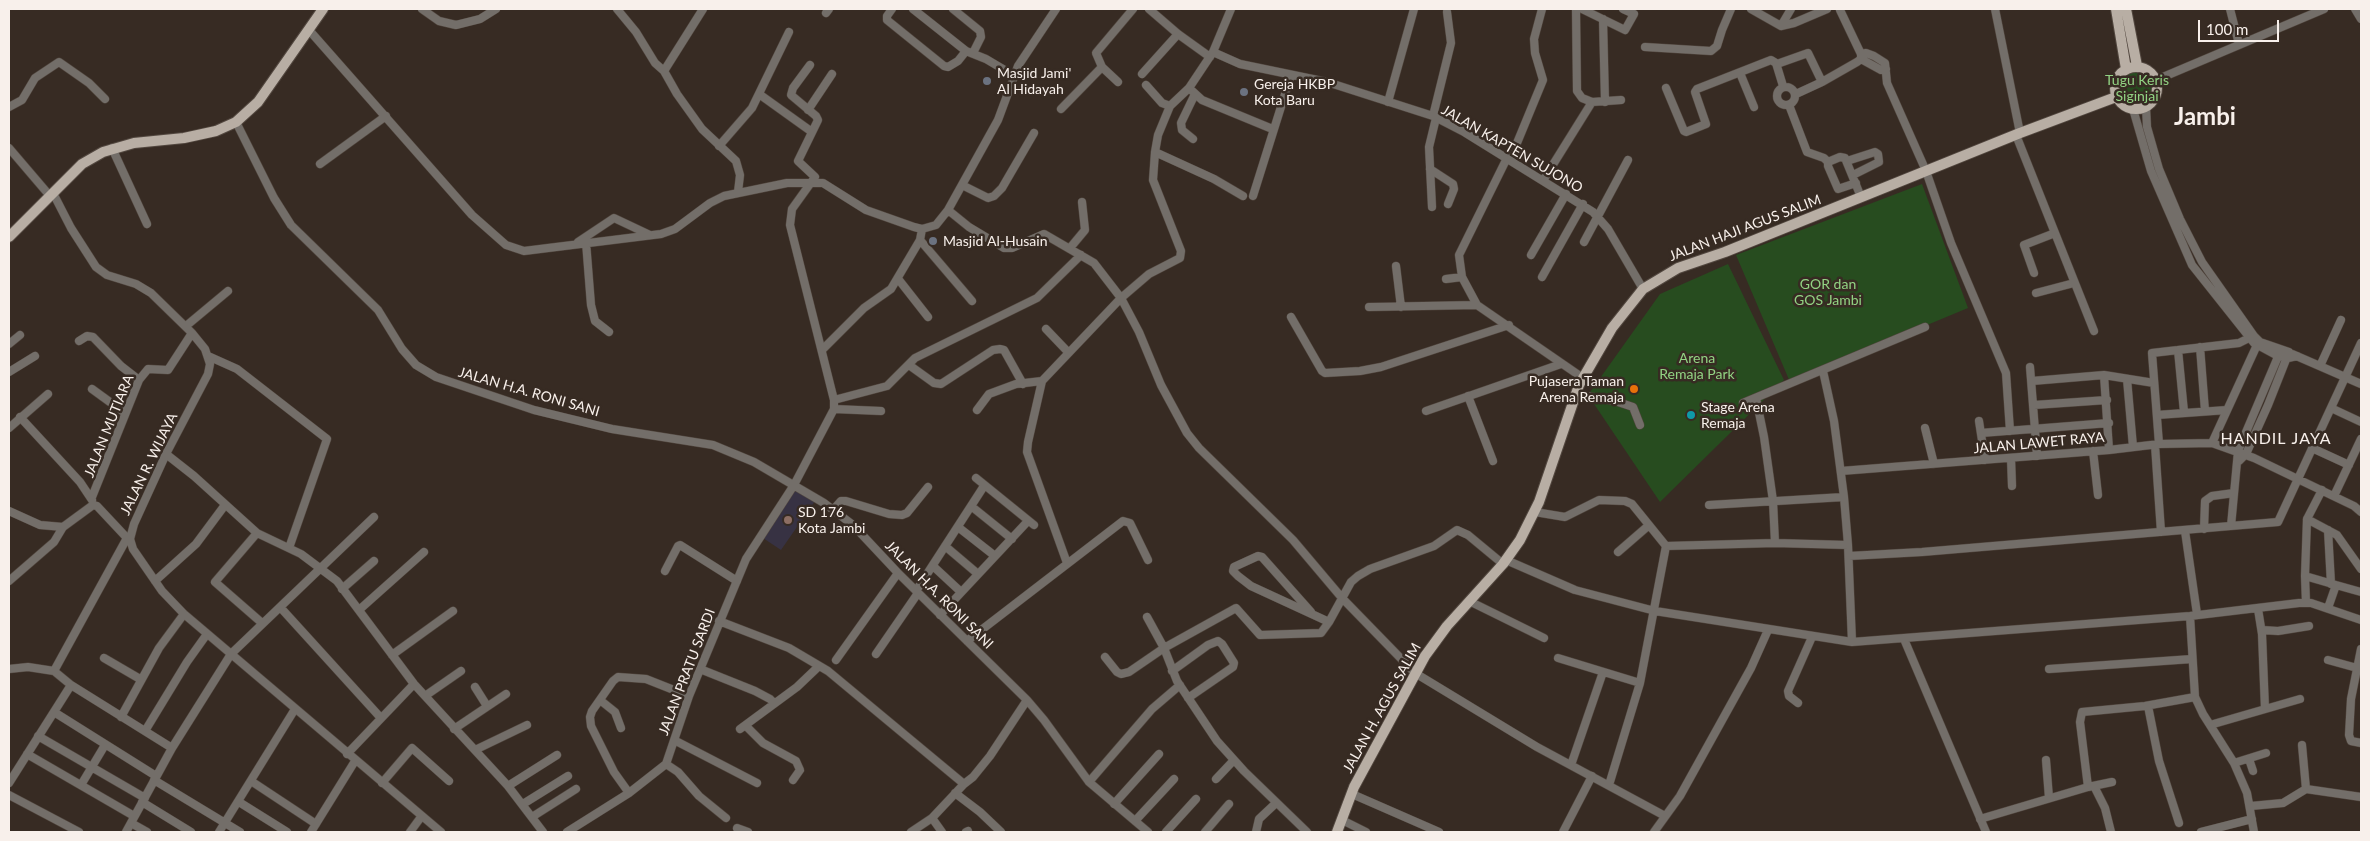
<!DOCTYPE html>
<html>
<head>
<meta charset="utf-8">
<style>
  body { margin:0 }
  #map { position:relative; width:2370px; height:841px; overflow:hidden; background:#372b23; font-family:Lato,sans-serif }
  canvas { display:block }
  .frame { position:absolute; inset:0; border:10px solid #f8f0eb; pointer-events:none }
  .scale { position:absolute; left:2198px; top:20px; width:81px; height:22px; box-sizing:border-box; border:2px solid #f8f0eb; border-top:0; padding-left:6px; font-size:15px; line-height:18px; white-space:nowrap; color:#f8f0eb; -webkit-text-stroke:4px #372b23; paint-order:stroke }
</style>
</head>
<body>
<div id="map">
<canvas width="2370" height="841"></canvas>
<div class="frame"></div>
<div class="scale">100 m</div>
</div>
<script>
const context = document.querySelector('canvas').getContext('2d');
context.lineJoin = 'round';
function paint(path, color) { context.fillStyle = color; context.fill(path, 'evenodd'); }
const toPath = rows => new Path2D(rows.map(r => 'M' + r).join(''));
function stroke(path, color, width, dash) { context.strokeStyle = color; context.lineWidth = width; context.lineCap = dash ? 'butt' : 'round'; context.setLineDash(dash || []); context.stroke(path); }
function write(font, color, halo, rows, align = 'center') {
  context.font = font + ' Lato,sans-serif'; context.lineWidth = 5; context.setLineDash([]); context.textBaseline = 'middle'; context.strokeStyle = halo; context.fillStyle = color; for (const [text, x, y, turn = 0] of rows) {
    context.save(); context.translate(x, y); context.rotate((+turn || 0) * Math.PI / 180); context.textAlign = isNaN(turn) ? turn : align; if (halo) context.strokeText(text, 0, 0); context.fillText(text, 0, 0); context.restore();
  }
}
paint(toPath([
  [797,489,815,501,781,550,763,538,790,492]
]), '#373243');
paint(toPath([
  '2121 88a16 16 0 1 1 32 0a16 16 0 1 1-32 0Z',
  [1922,184,1968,308,1790,382,1736,255],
  [1728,264,1784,380,1660,502,1588,395,1660,294]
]), '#274c1f');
const minor = toPath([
  [422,9,439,21,456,25,480,19,496,9],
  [617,9,636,32,655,63,664,71,677,94,702,129,736,161,740,175,738,192],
  [892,9,887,16,887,20,944,66,948,67,958,61,966,51],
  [913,9,966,51,986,59,1013,75],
  [953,9,980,31,981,37,973,53],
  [1149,9,1178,34,1210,57],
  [1576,9,1577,91,1582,98,1592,102,1621,100],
  [1582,9,1625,30,1634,14,1623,9],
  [1751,9,1781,26,1794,23,1827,9],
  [1995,9,2020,133],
  [2230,9,2239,44],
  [2355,9,2361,19],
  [1840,10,1861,54],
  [826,13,829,9],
  [1603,19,1605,102],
  [1781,26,1791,9],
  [309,30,472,215,506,245,524,251,661,234,675,229,710,203,724,196,787,183,823,183,866,210,914,227,922,229,936,225,948,210,998,120,1018,66,1056,9],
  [1645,47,1711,51,1717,46,1722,30,1731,9],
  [1213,52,1240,64,1327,82,1433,116,1464,132,1593,212,1608,229,1643,289],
  [1861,59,1881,70,1886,69],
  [1777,64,1808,53,1822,82],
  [664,71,703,9],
  [1740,73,1754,107],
  [1142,74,1178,34],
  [2156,80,2324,9],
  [1118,82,1102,67,1096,53,1133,9],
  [1146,85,1162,103,1170,106],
  '1777 96a9 9 0 1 1 18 0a9 9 0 1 1-18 0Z',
  [1189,88,1202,100,1270,128],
  [1666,88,1684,131,1686,132,1706,124,1695,92,1697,89,1771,60,1776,63,1783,86],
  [759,94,812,132],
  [1796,94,1822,82,1857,62,1861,59,1861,54,1866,53,1874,56,1885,63,1887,83,1926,171,1951,243,2006,373,2010,431],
  [1388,102,1414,9],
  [1789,105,1807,152,1824,158,1828,162,1840,157,1845,158,1861,197],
  [9,107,22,100,35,78,59,62,89,83,105,99],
  [2146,107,2147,127,2159,169,2180,219,2202,262,2254,336,2260,342,2289,352,2268,405,2246,454,2239,461],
  [1061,109,1102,67],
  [2133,109,2151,171,2192,265,2254,343,2278,356,2288,358,2297,356],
  [808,110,832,74],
  [1433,116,1451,43,1447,12],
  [236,122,274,198,291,225,378,310,402,349,416,365,436,377,534,410,612,429,713,445,754,462,824,503,853,525,898,573,1027,700,1044,720,1089,782,1148,832],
  [2016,135,2094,331],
  [1193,139,1182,130,1181,123,1195,94],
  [719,146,752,108,789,32],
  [9,148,50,196],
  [112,148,147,224],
  [1155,152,1214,179,1243,196],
  [1507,158,1459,255,1462,277,1477,305,1583,378],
  [1510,160,1543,80,1535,53,1534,39,1542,9],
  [1847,161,1875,152,1878,154,1879,162,1853,175],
  [1828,162,1828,166,1838,189,1856,183],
  [320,164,386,116],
  [1430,169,1453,184,1454,189,1448,204],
  [1544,179,1592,102],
  [962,185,988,198,994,196,1002,188,1034,133],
  [53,193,71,228,96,267,107,275,136,284,151,293,192,333,205,349,210,364,208,374,166,454,134,524,130,539,133,549,162,591,184,614,441,832],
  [1253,196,1291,75],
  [1432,207,1429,147,1436,118],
  [948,210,969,227,1004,248,1012,248,1044,234,1094,263,1121,298,1139,332,1161,385,1187,433,1199,448,1293,540,1342,598,1415,673,1537,747,1665,816],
  [920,240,972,301],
  [578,242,614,218,650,235],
  [586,242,591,305,595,321,609,332],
  [1584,242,1628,160],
  [1070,248,1085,230,1082,202],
  [1531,255,1566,194],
  [1396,266,1401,307],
  [2034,273,2024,245,2055,233],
  [1542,277,1583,204],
  [1446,279,1462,277],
  [899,280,928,317],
  [2036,293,2074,283],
  [1369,307,1477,305],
  [1291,317,1322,371,1325,373,1360,371,1381,367,1509,325],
  [186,326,228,291],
  [1046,329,1068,352],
  [79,341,87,336,93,337,121,366,139,380],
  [9,344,20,335],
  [2200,347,2205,411],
  [822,350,864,308,891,289,920,240,922,229],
  [2178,350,2184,412],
  [2292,354,2361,384],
  [208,356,237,369,327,439,289,548],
  [909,365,934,383,941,384,993,350,1000,349,1004,350,1023,384],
  [2320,366,2341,320],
  [2030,367,2037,456],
  [1823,371,1834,421,1844,497,1848,545,1852,642],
  [9,372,35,356],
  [2104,375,2109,450],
  [2127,379,2133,447],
  [2032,381,2104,375,2154,383],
  [92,389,125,413],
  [1575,394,1615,401,1633,407,1640,425],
  [1468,396,1493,461],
  [1756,398,1764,437,1773,501,1775,543],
  [834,400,887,386,915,358,1037,298,1081,255],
  [1743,403,1925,327],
  [2034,405,2107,400],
  [2331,408,2361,422],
  [834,409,881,411],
  [977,410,989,394,1016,384,1042,381],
  [1426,411,1561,364],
  [2157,415,2227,410],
  [20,417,80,482,92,500],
  [1979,421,1985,460],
  [9,428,48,394],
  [1925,428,1934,464],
  [1981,433,2109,423],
  [2212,443,2257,345],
  [2159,444,2152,353,2239,343,2251,337],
  [2155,445,2161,532],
  [2312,448,2349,465],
  [2093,451,2098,495],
  [166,454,194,476,257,533,301,554,337,581,414,684,508,786,543,832],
  [2011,458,2012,486],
  [1841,471,2109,450,2159,444,2212,443,2254,458,2354,506,2361,512],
  [976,478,1034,525],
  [2334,496,2361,439],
  [92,497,139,380,148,369,168,370,192,333],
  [1709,505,1844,497],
  [971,506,1012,539],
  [833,510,841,501,846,501,889,514,902,515,907,513,928,487],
  [9,511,40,525,63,527,93,505,97,506,127,538,130,539],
  [1535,512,1565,517,1599,500,1625,501,1632,504,1666,546,1775,543,1848,545],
  [2307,519,2322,490],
  [2231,526,2238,451,2280,352],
  [958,527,995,556],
  [2204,529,2205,501,2212,496,2234,493],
  [2328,530,2331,584],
  [2185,531,2197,614],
  [257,533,215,582,262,623],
  [945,546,978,574],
  [1618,552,1648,526],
  [1849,556,1922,552,2278,522,2361,343],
  [1506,560,1575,590,1655,611,1852,642,2190,616,2299,603,2311,603,2361,620],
  [1067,563,1027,452,1028,442,1042,381,1121,298,1149,274,1180,258,1181,251,1153,180,1155,152,1158,135,1170,106,1189,88,1213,52,1231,9],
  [933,566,961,592],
  [665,571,678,546,680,545,737,581],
  [2305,576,2336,585,2328,608],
  [9,581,54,542,63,527],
  [155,581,196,544,225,505],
  [2336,585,2361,592],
  [342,589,374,561],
  [916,591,984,486],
  [1469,601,1544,638],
  [2306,603,2305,576,2307,519,2337,535,2361,569],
  [280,607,380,717],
  [2258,609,2262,634,2265,709],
  [359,610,424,552],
  [1311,612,1262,557,1258,556,1234,567,1233,571,1238,576,1251,586,1329,622,1351,582,1358,576,1370,569,1434,546,1457,530,1468,535,1503,564],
  [940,615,1028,521],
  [2190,616,2195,697,2203,714,2234,763,2247,793,2254,832],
  [1147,617,1164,648,1177,681,1217,741,1244,771,1307,832],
  [719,621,789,648,828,671,964,784],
  [2262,630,2278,631,2309,626],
  [1904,639,1986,832],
  [967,641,1123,521,1130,523,1148,560],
  [2361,649,2351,699,2349,735,2351,741,2361,743],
  [876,654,918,593],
  [392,655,453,611],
  [1105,657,1117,672,1121,674,1129,672,1164,648,1236,608,1260,635,1321,633,1329,622],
  [104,658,140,679],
  [1558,658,1640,683],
  [836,660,898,573],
  [2328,660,2357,668],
  [9,669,28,667,54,671,71,685,172,748],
  [700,669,755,691,770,699,774,703],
  [2049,669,2192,659],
  [54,671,127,538],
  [1172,671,1208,645,1218,641,1222,644,1234,663,1233,667,1188,698],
  [475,687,487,706],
  [425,696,461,671],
  [600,700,615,712,621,728],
  [1798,703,1789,696,1788,691,1812,637],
  [2148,706,2159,761,2179,823],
  [54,712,156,776],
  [121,717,159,648,184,614],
  [2210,725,2300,699],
  [746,726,763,743,796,761,800,770,793,780],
  [454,729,506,694],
  [740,729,797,687,819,666],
  [145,731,187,662,207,634],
  [38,736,145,798],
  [674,740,757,783],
  [2302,745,2306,789],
  [475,750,527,725],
  [27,754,134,816],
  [347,754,414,684],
  [2249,759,2253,771],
  [2046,760,2049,798],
  [2234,763,2266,753],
  [666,764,678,772,699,796,726,818],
  [1571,765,1603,672],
  [1216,779,1234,760],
  [154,780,240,832],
  [251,781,316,824],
  [1089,782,1152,709,1180,685],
  [9,783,71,685],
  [382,783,412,748,449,781],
  [81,785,105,745],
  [1609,785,1640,683,1666,546],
  [508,786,557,755],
  [2094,786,2105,808,2111,832],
  [2088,787,2080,722,2082,712,2145,706,2195,697],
  [629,793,614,772,591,726,590,717,592,711,613,681,618,677,646,679,689,696],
  [955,793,980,812,1001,832],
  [1352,794,1439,832],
  [9,795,79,832],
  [142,802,191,832],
  [239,802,287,832],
  [523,804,568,776],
  [1114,804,1159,754],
  [2251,806,2283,803,2306,789,2361,797],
  [532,817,576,789],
  [932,818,942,832],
  [1980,819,2088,787,2112,782],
  [1342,820,1366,832],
  [1135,821,1174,779],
  [131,823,147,832],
  [737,828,748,832],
  [126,832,172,748,231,654,374,517],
  [219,832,295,709],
  [311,832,355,761],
  [410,832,421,817],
  [567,832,629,793,666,764,689,696,746,559,794,485,834,409,834,400,790,225,792,209,815,177,798,161,818,120,816,116,791,95,793,88,810,65],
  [911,832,932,818,964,784,973,777,990,756,1027,700],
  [966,832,968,831],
  [1166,832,1196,799],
  [1205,832,1229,804],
  [1256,832,1259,819,1276,803],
  [1563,832,1592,776],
  [1654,832,1680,796,1751,668,1768,630],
  [2201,832,2252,819]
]);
const major = toPath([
  [2116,9,2126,69],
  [2126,9,2137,66],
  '2115 88a21 21 0 1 1 42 0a21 21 0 1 1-42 0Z',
  [9,237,82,164,103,152,134,143,184,138,216,131,236,122,258,102,323,9],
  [1337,832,1354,787,1425,656,1447,626,1503,564,1520,540,1539,502,1579,385,1612,328,1643,289,1678,268,1725,252,2020,133,2116,97]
]);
stroke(minor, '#52473f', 9);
stroke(major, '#52473f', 12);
stroke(minor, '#736e69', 8);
stroke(major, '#b8aea4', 10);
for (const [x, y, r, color] of [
  [987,81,5,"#6b7280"],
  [1244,92,5,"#6b7280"],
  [933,241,5,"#6b7280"],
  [1634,389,5,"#e8710a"],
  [1691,415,5,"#0f9aa8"],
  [788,520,5,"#8d6e63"]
]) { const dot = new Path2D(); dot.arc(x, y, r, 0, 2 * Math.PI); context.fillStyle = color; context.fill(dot); stroke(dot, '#372b23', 2); }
write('14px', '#f8f0eb', '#372b23', [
  ["Masjid Jami'",997,73],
  ["Al Hidayah",997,89],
  ["Gereja HKBP",1254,84],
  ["Kota Baru",1254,100],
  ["Masjid Al-Husain",943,241],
  ["Pujasera Taman",1624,381,"right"],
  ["Arena Remaja",1624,397,"right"],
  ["Stage Arena",1701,407],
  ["Remaja",1701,423],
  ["SD 176",798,512],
  ["Kota Jambi",798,528]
], 'left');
write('14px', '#92d383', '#372b23', [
  ["Tugu Keris",2137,80],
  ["Siginjai",2137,96],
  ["GOR dan",1828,284],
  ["GOS Jambi",1828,300],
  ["Arena",1697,358],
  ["Remaja Park",1697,374]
]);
write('14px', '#f8f0eb', '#372b23', [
  ["JALAN KAPTEN SUJONO",1512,149,30],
  ["JALAN HAJI AGUS SALIM",1745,228,-21],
  ["JALAN H.A. RONI SANI",529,392,16],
  ["JALAN MUTIARA",109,426,-68],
  ["JALAN LAWET RAYA",2039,443,-5],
  ["JALAN R. WIJAYA",149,464,-64],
  ["JALAN H.A. RONI SANI",939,595,45],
  ["JALAN PRATU SARDI",687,672,-69],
  ["JALAN H. AGUS SALIM",1382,708,-61]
]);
context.letterSpacing = '1px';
write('16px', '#f8f0eb', '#372b23', [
  ["HANDIL JAYA",2276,439]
]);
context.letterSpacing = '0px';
write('bold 24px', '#f8f0eb', '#372b23', [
  ["Jambi",2205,117]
]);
</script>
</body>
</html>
